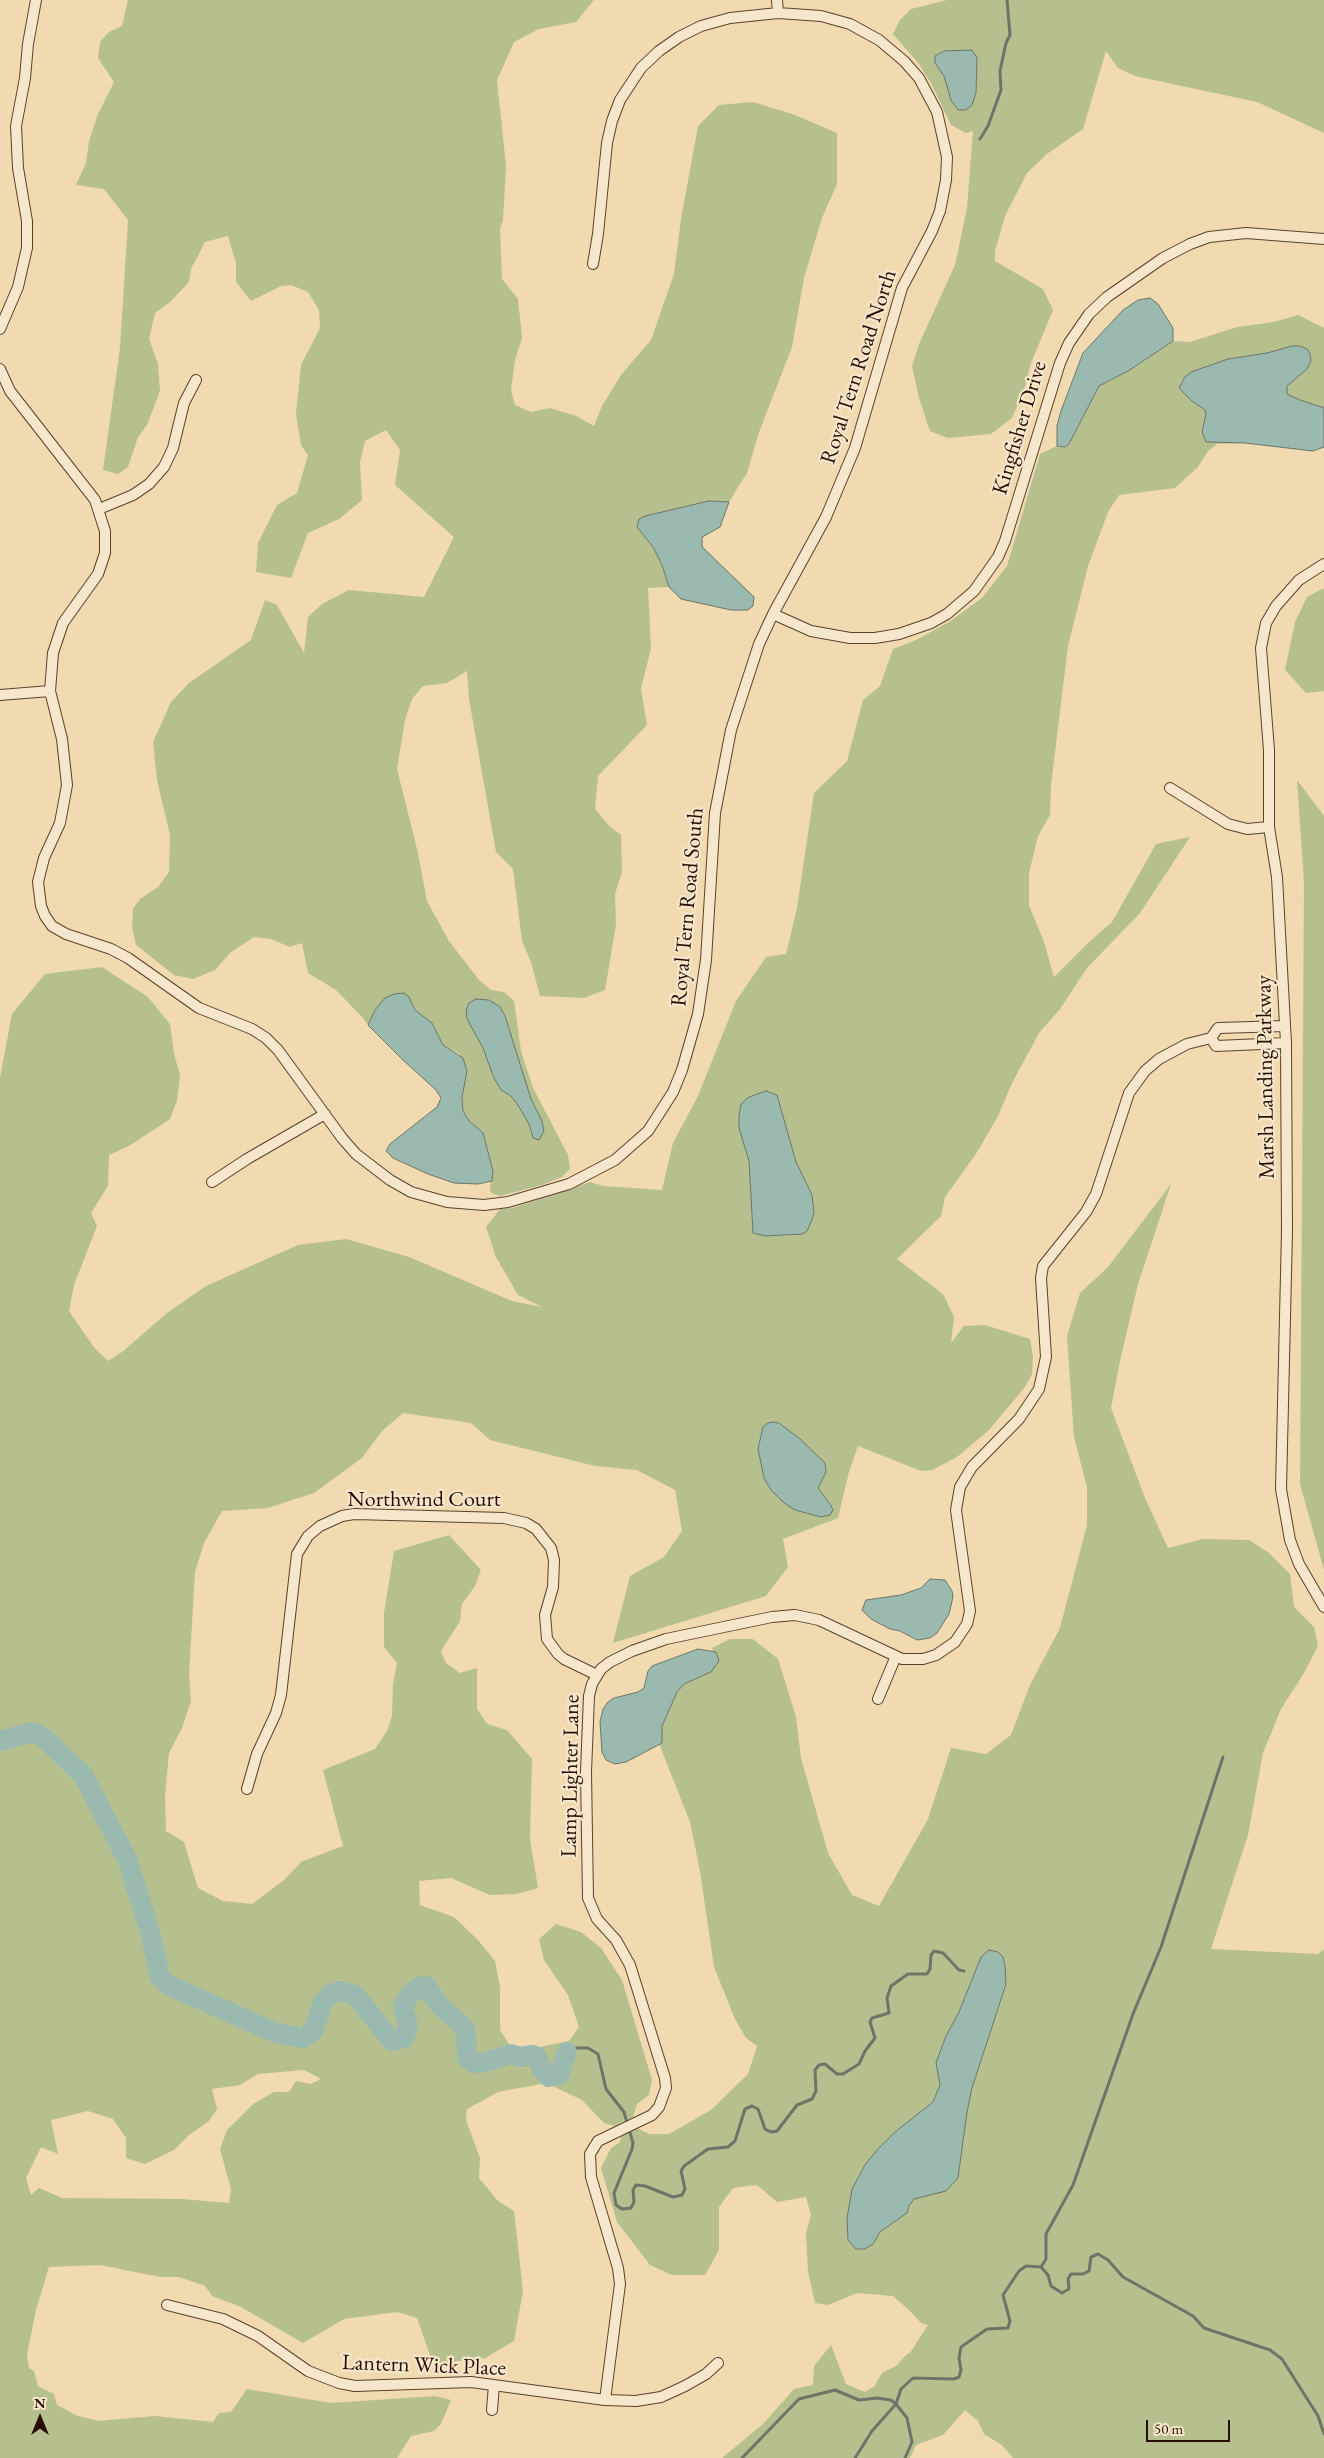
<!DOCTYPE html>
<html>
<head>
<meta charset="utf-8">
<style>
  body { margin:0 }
  #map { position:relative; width:1324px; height:2458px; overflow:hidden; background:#f1d9b0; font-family:"EB Garamond",serif }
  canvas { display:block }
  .north { position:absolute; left:15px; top:2393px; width:50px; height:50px; -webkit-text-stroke:4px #f6e6cc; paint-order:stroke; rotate:0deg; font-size:14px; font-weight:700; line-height:20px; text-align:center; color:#290e00 }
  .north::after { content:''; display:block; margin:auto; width:18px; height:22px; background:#290e00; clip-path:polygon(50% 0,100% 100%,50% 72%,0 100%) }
  .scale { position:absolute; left:1146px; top:2420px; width:84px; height:22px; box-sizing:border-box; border:2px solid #290e00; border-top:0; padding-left:6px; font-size:15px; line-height:18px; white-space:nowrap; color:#290e00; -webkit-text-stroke:4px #f6e6cc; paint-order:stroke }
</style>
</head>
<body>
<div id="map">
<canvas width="1324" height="2458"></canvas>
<div class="north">N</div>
<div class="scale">50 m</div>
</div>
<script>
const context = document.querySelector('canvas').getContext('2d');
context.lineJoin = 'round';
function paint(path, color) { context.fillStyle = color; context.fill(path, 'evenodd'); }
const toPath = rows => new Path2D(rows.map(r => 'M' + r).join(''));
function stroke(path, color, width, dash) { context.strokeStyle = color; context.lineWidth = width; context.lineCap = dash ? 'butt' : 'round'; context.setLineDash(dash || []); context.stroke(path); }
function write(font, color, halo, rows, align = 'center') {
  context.font = font + ' "EB Garamond",serif'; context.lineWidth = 4.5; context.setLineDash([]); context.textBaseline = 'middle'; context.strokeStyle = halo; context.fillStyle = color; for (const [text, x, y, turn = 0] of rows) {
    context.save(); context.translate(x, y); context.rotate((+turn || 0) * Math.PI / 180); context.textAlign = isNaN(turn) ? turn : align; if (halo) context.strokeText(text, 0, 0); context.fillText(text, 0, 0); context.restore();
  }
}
paint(toPath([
  [128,0,594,0,576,22,539,29,514,42,497,80,506,166,503,220,500,229,502,279,518,299,522,338,515,360,511,390,515,405,531,412,550,408,576,416,594,426,602,406,621,375,651,340,674,274,681,219,698,126,719,105,753,102,795,115,837,133,837,184,822,218,804,278,792,347,758,435,747,473,729,502,720,527,702,538,703,547,754,597,753,606,748,610,731,610,681,599,669,587,648,588,651,648,641,689,647,725,598,776,595,809,610,827,621,835,622,872,615,894,616,925,605,990,584,998,540,996,531,962,522,941,513,869,496,852,469,699,467,671,447,683,423,686,412,699,405,720,397,769,418,853,427,901,449,941,479,980,491,990,504,992,514,1001,521,1051,533,1088,568,1155,570,1169,562,1177,542,1185,500,1196,491,1193,490,1187,493,1171,483,1133,469,1121,463,1111,460,1054,443,1045,435,1031,415,1010,409,997,400,993,385,998,369,1022,370,1028,363,1018,336,990,308,973,302,943,290,947,271,939,254,937,230,953,215,970,193,979,174,975,136,945,132,927,133,909,140,899,158,887,169,872,170,835,157,780,153,742,171,702,189,683,251,640,265,600,277,605,304,653,308,617,322,604,349,590,424,597,454,537,395,485,400,450,386,430,365,441,360,462,362,500,339,519,308,533,291,578,256,572,258,543,277,505,297,493,308,455,301,445,296,414,301,365,320,328,319,310,308,292,291,285,281,286,251,301,236,282,236,263,228,236,205,242,191,269,189,282,170,302,155,313,149,339,158,364,160,391,147,425,138,437,128,467,118,474,103,470,120,348,128,220,104,189,76,185,86,163,89,141,98,114,114,82,98,58,100,42,109,32,122,26],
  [947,0,1324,0,1324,133,1257,102,1135,76,1118,68,1106,51,1083,129,1047,154,1027,173,1005,216,995,251,995,261,1043,289,1053,310,1031,363,1024,390,1012,418,991,434,948,438,930,431,919,398,912,366,919,344,955,265,967,208,973,131,966,133,951,125,931,83,919,64,893,34,900,20,911,9],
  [1298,315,1324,328,1324,447,1313,451,1245,443,1217,444,1208,451,1198,467,1175,488,1119,495,1108,512,1088,566,1068,646,1051,785,1050,815,1038,836,1029,873,1029,905,1044,942,1054,977,1089,942,1112,922,1156,844,1190,837,1140,913,1087,968,1060,1009,1039,1033,1012,1083,998,1116,976,1154,945,1197,941,1216,897,1259,943,1294,954,1317,951,1343,964,1326,985,1325,1030,1339,1033,1357,1032,1374,1025,1387,989,1430,957,1457,932,1470,921,1471,858,1446,849,1472,838,1518,783,1539,788,1567,766,1596,613,1643,630,1576,664,1557,682,1531,675,1490,637,1470,595,1466,490,1440,471,1423,403,1413,382,1431,362,1458,314,1493,268,1508,222,1511,204,1543,195,1572,189,1675,191,1701,182,1728,169,1753,165,1795,166,1831,184,1842,198,1888,223,1901,252,1904,284,1880,301,1862,343,1846,323,1770,375,1749,387,1731,392,1716,393,1684,397,1663,384,1647,384,1613,394,1551,449,1535,481,1570,475,1586,462,1604,460,1621,441,1651,446,1663,460,1673,477,1668,477,1709,487,1724,507,1730,532,1759,530,1839,538,1888,516,1894,490,1895,451,1878,419,1881,420,1905,454,1917,478,1940,495,1961,500,1987,500,2030,509,2044,520,2051,569,2041,579,2027,568,1995,544,1960,539,1939,556,1924,581,1932,601,1948,622,1980,652,2080,649,2095,637,2104,633,2117,614,2126,604,2123,582,2100,546,2083,498,2092,467,2109,466,2120,480,2158,479,2178,498,2201,514,2211,523,2291,514,2341,485,2358,433,2364,417,2318,397,2312,344,2319,303,2343,241,2307,212,2296,205,2286,179,2277,160,2277,100,2265,49,2267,36,2310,27,2354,29,2368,34,2371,38,2386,54,2394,57,2405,78,2416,99,2421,155,2416,213,2422,219,2413,231,2412,247,2389,331,2403,435,2396,451,2400,441,2424,434,2431,411,2436,397,2458,0,2458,0,1078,12,1014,45,974,102,967,148,997,170,1024,174,1054,180,1075,177,1101,170,1119,129,1146,109,1155,108,1186,91,1213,97,1226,74,1285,69,1311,93,1346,108,1361,122,1352,167,1313,206,1286,298,1245,346,1239,409,1257,512,1301,542,1307,518,1295,496,1257,486,1227,500,1209,512,1208,590,1182,603,1186,662,1190,673,1143,698,1096,736,1001,766,957,786,954,797,908,814,793,847,761,863,700,880,686,893,649,916,640,949,622,982,598,1007,566,1040,454,1057,446,1065,447,1069,444,1099,386,1110,381,1173,341,1190,342,1237,327,1274,322],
  [304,2070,321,2079,311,2084,296,2081,289,2092,274,2092,253,2104,227,2130,220,2149,231,2189,229,2203,182,2199,62,2198,39,2188,31,2195,26,2178,41,2147,58,2154,51,2120,88,2111,113,2119,126,2138,126,2158,145,2164,174,2150,189,2135,209,2121,217,2109,212,2089,240,2085,258,2074],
  [1324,588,1324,691,1306,693,1285,670,1295,622,1307,597],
  [1297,780,1324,816,1324,1570,1300,1484,1304,883],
  [1171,1184,1138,1284,1120,1361,1111,1408,1145,1498,1168,1548,1203,1539,1249,1540,1268,1552,1290,1574,1294,1607,1314,1627,1318,1646,1304,1673,1281,1709,1263,1753,1248,1835,1211,1949,1318,1954,1324,1949,1324,2458,1013,2458,1002,2445,984,2434,978,2421,965,2410,943,2435,916,2445,910,2458,722,2458,763,2424,794,2389,813,2385,814,2366,831,2345,846,2384,865,2392,874,2387,882,2373,896,2366,907,2354,910,2353,928,2325,921,2323,909,2310,893,2296,857,2293,828,2305,815,2303,808,2272,806,2233,811,2215,806,2197,777,2202,757,2185,733,2188,719,2207,719,2250,705,2275,672,2275,650,2265,617,2222,601,2168,611,2148,620,2142,621,2136,637,2128,649,2134,669,2134,711,2110,748,2074,757,2046,746,2038,735,2019,714,1967,700,1871,690,1822,658,1741,660,1720,682,1681,716,1662,712,1648,730,1639,753,1639,778,1659,796,1717,801,1758,828,1853,852,1895,879,1906,928,1819,951,1748,986,1754,1011,1735,1030,1685,1060,1628,1087,1525,1087,1487,1074,1437,1067,1336,1080,1293,1108,1267]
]), '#b6c08e');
const water = toPath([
  [972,50,977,58,976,93,972,105,966,110,958,110,951,100,944,76,935,63,935,56,944,51,972,50],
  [1150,298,1158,304,1173,328,1173,341,1128,371,1099,386,1069,444,1065,447,1057,446,1057,426,1061,411,1083,353,1123,310,1138,300,1150,298],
  [1292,346,1300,346,1307,349,1310,354,1311,361,1307,369,1287,386,1287,394,1300,400,1324,408,1324,447,1313,451,1245,443,1206,442,1202,432,1206,414,1205,410,1192,401,1179,388,1185,377,1191,372,1228,359,1267,353,1292,346],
  [709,501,729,502,720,527,702,537,702,547,754,597,753,606,748,610,731,610,681,599,669,587,662,565,653,547,637,527,639,519,645,516,709,501],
  [404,993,409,997,415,1010,432,1023,443,1045,463,1058,467,1071,462,1097,463,1111,469,1121,483,1133,493,1171,492,1181,478,1184,454,1183,428,1174,393,1158,386,1151,390,1144,437,1107,441,1098,436,1090,403,1060,368,1025,375,1010,385,998,394,994,404,993],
  [476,999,489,1000,500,1007,505,1016,531,1099,542,1121,544,1131,539,1140,533,1138,529,1124,518,1105,511,1096,501,1090,494,1078,483,1048,467,1019,466,1010,469,1003,476,999],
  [766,1091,777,1095,796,1162,812,1195,814,1212,812,1220,807,1231,802,1234,765,1236,753,1233,749,1161,739,1128,739,1116,741,1104,749,1097,766,1091],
  [773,1422,779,1423,800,1439,825,1463,826,1472,818,1488,830,1504,833,1510,830,1515,821,1517,795,1510,783,1502,771,1490,764,1478,758,1449,763,1427,768,1423,773,1422],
  [930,1579,945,1580,952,1591,953,1597,949,1614,937,1633,930,1638,917,1640,900,1631,890,1629,871,1619,862,1610,866,1600,901,1595,921,1588,930,1579],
  [698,1649,716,1652,719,1661,711,1672,684,1684,677,1692,662,1726,662,1743,626,1762,615,1764,606,1760,602,1752,600,1722,603,1709,608,1702,614,1698,638,1692,644,1688,648,1671,652,1666,698,1649],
  [989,1950,998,1952,1003,1957,1005,1966,1006,1984,972,2088,967,2112,958,2178,946,2191,914,2199,909,2206,907,2213,880,2232,873,2244,865,2249,856,2249,848,2240,847,2218,852,2189,865,2165,877,2150,895,2132,933,2102,940,2085,936,2063,946,2036,959,2012,981,1957,989,1950]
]);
paint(water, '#9bbaaf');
stroke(water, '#6d7569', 1);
stroke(toPath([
  [980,139,988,126,1001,90,1000,71,1006,43,1010,35,1007,0],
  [567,2052,574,2048,588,2048,598,2054,606,2089,624,2112,633,2143,632,2149,614,2193,616,2205,622,2209,631,2208,634,2202,633,2190,636,2185,645,2186,673,2197,682,2195,685,2189,681,2171,684,2166,708,2149,728,2147,735,2141,745,2109,752,2106,758,2109,765,2129,771,2132,777,2131,797,2105,812,2099,816,2091,815,2070,819,2065,825,2064,837,2074,843,2074,859,2064,865,2051,875,2038,870,2022,872,2018,889,2013,887,1998,891,1986,908,1974,927,1974,930,1969,931,1955,934,1951,943,1953,959,1970,964,1971],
  [1041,2267,1046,2259,1046,2234,1073,2185,1133,2014,1161,1947,1223,1757],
  [742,2458,799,2399,835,2390,859,2400,877,2398,891,2400,896,2404,907,2418,912,2442,905,2458],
  [855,2458,872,2431,896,2404,901,2389,913,2378,954,2379,959,2377,961,2370,959,2358,961,2347,987,2329,1008,2328,1010,2321,1003,2295,1019,2271,1026,2266,1041,2267,1048,2275,1051,2286,1062,2293,1069,2289,1068,2279,1071,2274,1083,2274,1089,2271,1091,2257,1098,2254,1108,2260,1123,2277,1193,2316,1204,2328,1270,2350,1282,2359,1318,2416,1324,2434]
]), '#6d7569', 3);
stroke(toPath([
  [0,1741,32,1732,43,1737,83,1775,128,1861,150,1932,160,1977,168,1985,276,2033,303,2038,313,2031,323,2002,332,1993,341,1991,355,1995,392,2041,404,2038,408,2026,403,2006,409,1996,419,1987,426,1986,440,2006,461,2024,466,2032,467,2057,473,2063,482,2063,511,2054,520,2057,533,2055,537,2057,541,2068,549,2077,559,2075,567,2052]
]), '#9bbaaf', 20);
const street = toPath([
  [777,0,778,13],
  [0,329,18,287,27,248,27,221,18,168,16,126,25,78,28,44,36,0],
  [0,369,10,391,95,500,105,531,105,553,98,574,63,623,53,653,50,691,62,739,67,785,60,823,44,858,38,882,41,906,45,916,52,926,66,934,111,949,128,958,199,1008,252,1029,266,1038,278,1050,342,1138,356,1154,390,1180,411,1192,447,1202,484,1205,508,1202,569,1184,615,1160,648,1131,673,1092,682,1070,698,1014,706,960,715,813,731,730,759,644,773,614,826,517,855,448,902,288,932,231,940,211,946,180,947,157,937,112,919,78,904,61,879,40,850,24,821,16,778,13,730,18,701,26,679,37,659,51,641,68,620,100,612,121,607,143,598,234,593,264],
  [99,509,133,495,149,484,164,467,173,448,184,403,196,380],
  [1324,564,1299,580,1276,606,1266,623,1261,648,1269,750,1269,827,1277,877,1286,1043,1287,1231,1281,1489,1290,1540,1299,1564,1324,1607],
  [773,614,811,631,850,638,875,638,899,634,931,623,947,614,974,591,998,557,1005,541,1060,363,1069,343,1089,314,1107,297,1163,258,1190,244,1209,237,1246,233,1324,239],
  [0,695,50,691],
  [1170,788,1228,824,1247,829,1269,827],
  [1211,1038,1216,1046,1286,1043],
  [212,1182,247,1159,325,1114],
  [878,1699,896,1656],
  [247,1789,257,1754,276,1713,281,1695,297,1554,308,1536,320,1526,342,1516,354,1514,504,1518,526,1523,536,1529,551,1548,554,1560,553,1587,545,1615,547,1639,558,1654,564,1659,597,1675],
  [167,2305,223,2319,258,2336,308,2371,339,2383,355,2386,471,2382,605,2400,636,2401,661,2397,685,2386,706,2374,718,2363],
  [605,2400,620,2284,618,2268,591,2177,590,2154,598,2141,652,2115,659,2107,666,2088,665,2078,630,1965,616,1940,597,1919,588,1898,586,1772,589,1696,592,1684,601,1669,610,1662,632,1651,666,1639,772,1617,795,1615,819,1620,902,1659,923,1659,936,1655,955,1642,967,1624,970,1611,956,1510,960,1487,972,1467,1019,1419,1039,1389,1046,1357,1041,1278,1043,1266,1086,1212,1096,1194,1129,1093,1145,1071,1159,1059,1187,1044,1211,1038,1218,1028,1285,1026],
  [492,2410,494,2385]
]);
stroke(street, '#5b412c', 12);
stroke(street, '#f6e6cc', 10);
write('22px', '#290e00', '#f6e6cc', [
  ["Royal Tern Road North",859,367,-72],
  ["Kingfisher Drive",1020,428,-73],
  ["Royal Tern Road South",688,907,-85],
  ["Marsh Landing Parkway",1266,1077,-91],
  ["Northwind Court",424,1500],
  ["Lamp Lighter Lane",571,1776,-89],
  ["Lantern Wick Place",424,2366,2]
]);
</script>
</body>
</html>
